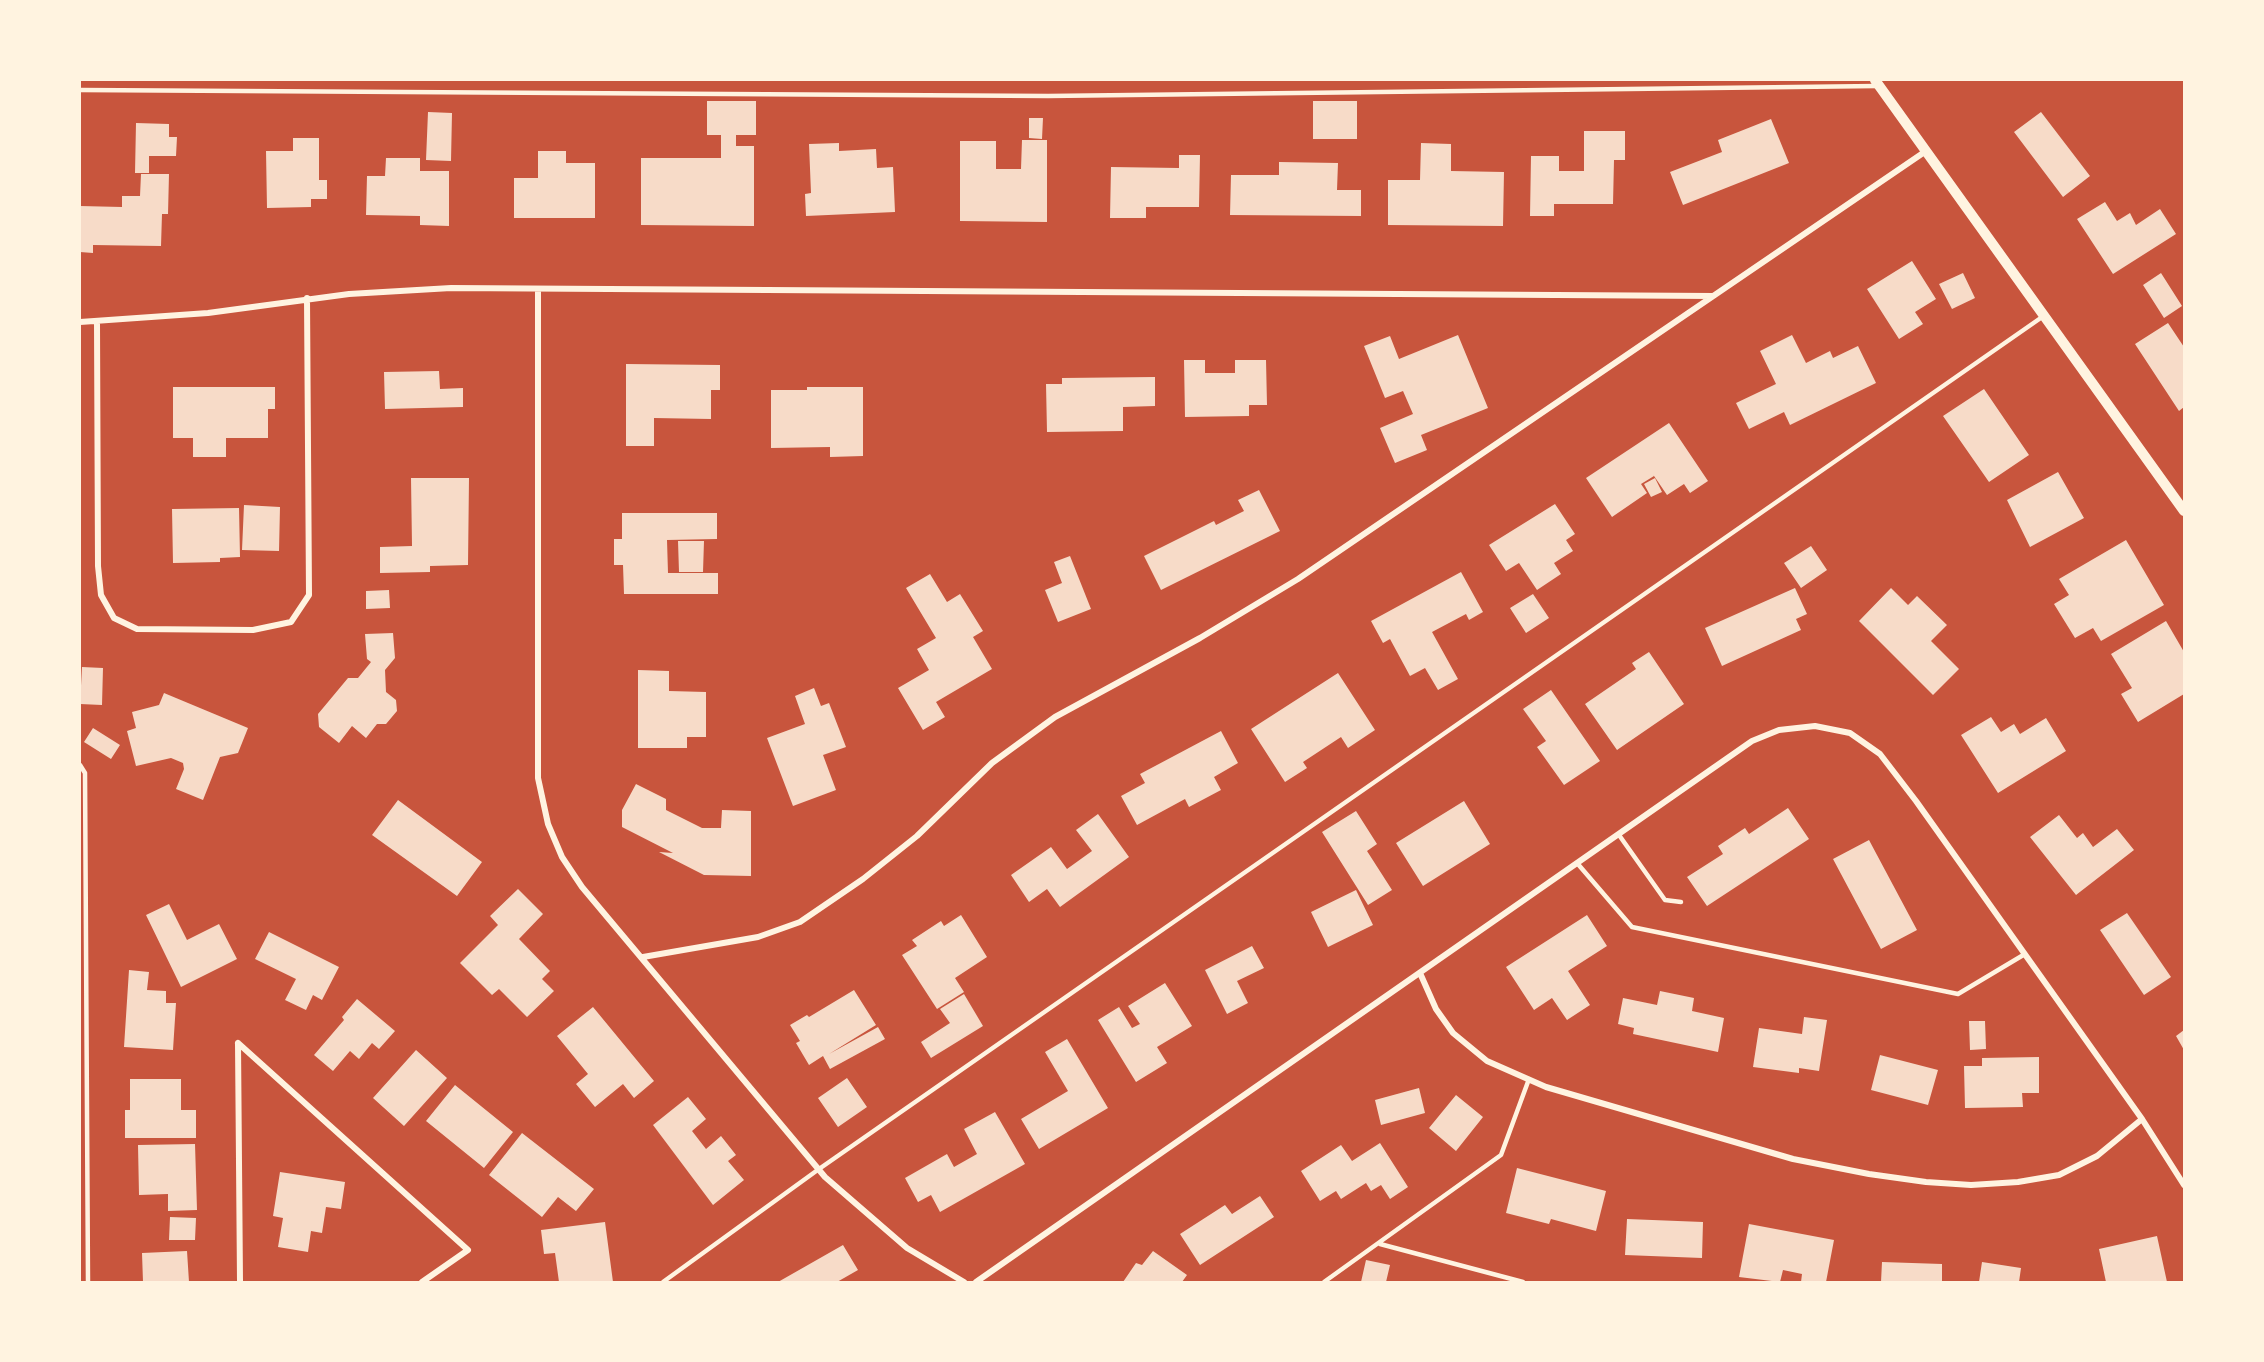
<!DOCTYPE html>
<html>
<head>
<meta charset="utf-8">
<style>
  body { margin:0 }
  #map { position:relative; width:2264px; height:1362px; overflow:hidden; background:#c8553d; font-family:"Public Sans",sans-serif }
  canvas { display:block }
  .frame { position:absolute; inset:0; border:81px solid #fff3e0; pointer-events:none }
</style>
</head>
<body>
<div id="map">
<canvas width="2264" height="1362"></canvas>
<div class="frame"></div>
</div>
<script>
const context = document.querySelector('canvas').getContext('2d');
context.lineJoin = 'round';
function paint(path, color) { context.fillStyle = color; context.fill(path, 'evenodd'); }
const toPath = rows => new Path2D(rows.map(r => 'M' + r).join(''));
function stroke(path, color, width, dash) { context.strokeStyle = color; context.lineWidth = width; context.lineCap = dash ? 'butt' : 'round'; context.setLineDash(dash || []); context.stroke(path); }
paint(toPath([
  [707,101,756,101,756,135,736,135,736,146,754,146,754,226,641,225,641,158,721,158,721,135,707,135],
  [1313,101,1357,101,1357,139,1313,139],
  [428,112,452,113,451,161,426,160],
  [2041,112,2090,176,2063,197,2014,132],
  [1029,118,1043,118,1042,139,1029,138],
  [1771,119,1789,163,1683,205,1670,172,1722,152,1718,140],
  [136,123,169,124,169,137,177,137,176,156,149,156,149,173,135,173],
  [1584,131,1625,131,1625,160,1614,160,1613,204,1554,204,1554,216,1530,216,1531,156,1559,156,1559,171,1584,171],
  [293,138,319,138,319,180,327,180,327,199,311,199,311,207,267,208,266,151,293,151],
  [1022,140,1047,140,1047,222,960,221,960,141,996,141,996,169,1021,169],
  [839,143,839,151,876,149,877,168,893,167,895,212,806,216,805,194,811,193,809,144],
  [1421,143,1451,144,1451,171,1504,172,1503,226,1388,225,1388,180,1420,180],
  [538,151,566,151,566,163,595,163,595,218,514,218,514,178,538,178],
  [1179,155,1200,155,1199,207,1146,207,1146,218,1110,218,1111,167,1179,168],
  [386,158,420,158,420,171,449,171,449,226,420,225,420,216,366,215,367,176,385,176],
  [1279,162,1338,163,1337,190,1361,190,1361,216,1230,215,1231,175,1279,175],
  [141,174,169,174,168,214,162,214,161,246,93,245,93,253,80,252,80,206,122,207,122,196,140,196],
  [2105,202,2117,221,2130,213,2136,225,2160,209,2176,234,2113,274,2077,219],
  [1912,261,1936,299,1915,312,1923,324,1899,339,1867,289],
  [1963,273,1975,298,1952,309,1939,284],
  [2161,273,2182,306,2164,318,2143,285],
  [2168,323,2184,347,2184,407,2179,411,2135,344],
  [1458,335,1488,408,1421,435,1427,450,1395,463,1380,428,1413,414,1403,391,1385,398,1364,346,1390,336,1399,359],
  [1792,335,1806,363,1830,351,1833,358,1858,346,1876,383,1790,425,1784,412,1749,429,1736,403,1776,384,1760,351],
  [1184,360,1205,360,1205,373,1235,373,1235,360,1266,360,1267,405,1249,405,1249,416,1185,417],
  [626,364,720,365,720,390,711,390,711,419,654,418,654,446,626,446],
  [439,371,440,389,463,388,463,407,385,409,384,372],
  [1155,377,1155,406,1123,407,1123,431,1047,432,1046,384,1062,384,1062,378],
  [173,387,275,387,275,409,268,409,268,438,226,438,226,457,193,457,193,438,173,438],
  [807,387,863,387,863,456,830,457,830,447,771,448,771,390,807,390],
  [1984,389,2029,455,1989,482,1943,416],
  [1669,423,1708,481,1690,493,1684,484,1667,495,1652,473,1654,476,1641,484,1647,493,1612,517,1586,478],
  [2058,472,2084,518,2030,547,2007,500],
  [411,478,469,478,468,565,430,566,430,572,380,573,380,547,412,546],
  [1655,478,1662,492,1651,497,1644,484],
  [1259,490,1280,531,1161,590,1144,556,1214,521,1216,525,1244,511,1238,500],
  [1555,504,1575,534,1566,540,1573,551,1554,563,1561,574,1537,590,1519,563,1506,571,1489,545],
  [244,505,280,507,279,551,242,550],
  [239,508,240,557,220,558,220,562,173,563,172,509],
  [622,513,717,513,717,539,667,540,668,573,718,573,718,594,624,594,623,565,614,565,614,539,622,539],
  [2126,540,2164,605,2101,641,2093,628,2075,638,2054,604,2069,595,2059,579],
  [678,541,704,541,703,572,679,572],
  [1811,546,1827,570,1801,588,1784,563],
  [1070,556,1091,609,1058,622,1045,590,1062,583,1054,562],
  [1461,572,1483,612,1469,620,1466,614,1432,632,1458,679,1438,690,1425,668,1410,676,1390,639,1383,643,1371,621],
  [930,574,947,602,960,594,983,631,973,637,992,669,936,702,945,717,923,730,898,688,929,670,917,649,936,638,906,588],
  [1795,588,1807,614,1796,619,1801,630,1722,666,1705,628],
  [1891,588,1908,605,1917,596,1947,625,1931,641,1959,669,1933,695,1859,621],
  [389,590,390,608,366,609,366,591],
  [1533,594,1549,618,1526,633,1510,608],
  [2166,621,2184,652,2184,694,2138,722,2121,694,2132,688,2111,654],
  [393,633,395,658,385,670,386,692,396,700,397,711,386,724,377,724,366,738,352,726,339,743,319,727,318,714,348,678,358,678,371,662,367,659,365,634],
  [1649,652,1684,704,1617,750,1585,704,1636,669,1632,663],
  [82,667,103,668,102,705,80,704],
  [638,670,669,671,669,691,706,692,706,737,687,737,687,748,638,748],
  [1338,673,1375,730,1348,748,1341,737,1303,762,1307,768,1285,782,1251,729],
  [814,688,821,706,829,703,846,747,823,755,836,790,793,806,767,738,805,724,795,696],
  [1551,690,1600,761,1564,785,1537,747,1546,741,1523,709],
  [164,693,248,728,238,753,220,757,203,800,176,789,184,769,183,763,171,758,136,766,127,731,136,728,132,712,159,705],
  [1991,717,2001,732,2014,724,2020,734,2046,718,2066,751,1998,793,1961,735],
  [93,728,120,745,111,759,84,742],
  [1221,731,1238,763,1214,777,1221,790,1189,807,1185,799,1137,825,1121,796,1145,783,1140,774],
  [636,784,666,799,666,810,702,828,721,828,722,810,751,811,751,876,704,875,659,852,673,853,622,827,622,810],
  [398,800,482,862,457,896,372,835],
  [1464,801,1490,844,1423,886,1396,843],
  [1788,808,1809,839,1707,906,1687,877,1723,854,1718,846,1745,828,1749,834],
  [1356,811,1377,844,1367,851,1392,890,1368,905,1322,832],
  [1098,814,1129,857,1060,907,1047,889,1029,902,1011,875,1051,847,1067,869,1092,851,1076,830],
  [2059,815,2077,838,2083,833,2093,847,2117,829,2134,850,2076,895,2030,837],
  [1869,840,1917,930,1881,949,1833,859],
  [518,889,543,914,519,939,550,971,542,979,554,991,527,1017,499,989,492,995,460,963,498,925,490,916],
  [1356,890,1373,925,1328,947,1311,912],
  [169,904,187,940,219,924,237,959,181,987,146,915],
  [2127,913,2171,977,2144,995,2100,930],
  [961,915,987,957,955,978,964,992,937,1009,902,955,917,946,912,940,941,921,944,926],
  [1587,915,1607,946,1568,971,1590,1005,1567,1020,1552,998,1534,1010,1506,967],
  [269,932,339,967,322,1000,313,995,306,1010,285,1000,296,979,255,959],
  [1252,946,1264,968,1237,981,1248,1003,1227,1014,1205,970],
  [129,970,149,972,147,990,166,991,166,1003,176,1003,173,1050,124,1047],
  [1165,983,1192,1026,1157,1047,1167,1063,1136,1082,1098,1020,1119,1007,1132,1028,1140,1024,1128,1006],
  [854,990,876,1025,829,1054,878,1027,885,1039,830,1069,823,1056,809,1065,796,1043,800,1041,790,1025,807,1015,809,1017],
  [1660,991,1694,998,1692,1011,1724,1018,1718,1052,1633,1034,1634,1028,1618,1024,1623,998,1657,1005],
  [964,994,983,1026,931,1058,921,1042,950,1023,940,1009],
  [357,999,395,1031,379,1049,372,1043,359,1059,350,1051,333,1071,314,1055,344,1020,342,1017],
  [593,1007,654,1081,634,1098,623,1084,595,1107,576,1084,588,1074,557,1036],
  [1804,1017,1827,1020,1819,1071,1799,1068,1799,1073,1753,1067,1759,1028,1802,1034],
  [1969,1021,1985,1021,1986,1049,1970,1050],
  [2184,1030,2184,1050,2176,1036],
  [1067,1039,1108,1108,1039,1149,1021,1119,1068,1091,1045,1052],
  [416,1050,447,1078,404,1126,373,1098],
  [1880,1055,1938,1070,1928,1105,1871,1090],
  [2039,1057,2039,1093,2022,1093,2023,1107,1965,1108,1964,1066,1982,1066,1982,1058],
  [847,1078,867,1107,838,1127,818,1098],
  [130,1079,181,1079,181,1110,196,1110,196,1138,125,1138,125,1110,130,1110],
  [455,1085,513,1132,484,1168,426,1121],
  [1419,1088,1425,1113,1381,1125,1375,1100],
  [1456,1095,1483,1117,1456,1151,1429,1128],
  [688,1097,706,1119,692,1131,706,1149,721,1136,736,1155,728,1161,744,1180,713,1205,653,1125],
  [995,1112,1025,1164,940,1212,931,1195,918,1202,905,1178,947,1154,954,1167,977,1154,964,1129],
  [522,1133,594,1189,576,1211,558,1197,542,1217,489,1175],
  [1380,1143,1408,1187,1390,1199,1381,1185,1371,1191,1366,1183,1341,1199,1336,1191,1320,1201,1301,1171,1341,1145,1352,1161],
  [195,1144,197,1210,168,1211,168,1194,139,1195,138,1145],
  [1517,1168,1606,1191,1596,1231,1551,1219,1549,1224,1506,1213],
  [280,1172,345,1182,341,1209,326,1207,322,1233,311,1231,308,1252,278,1247,283,1218,273,1216],
  [1260,1196,1274,1217,1200,1265,1180,1234,1225,1205,1232,1214],
  [170,1217,196,1218,195,1240,169,1240],
  [1627,1219,1703,1222,1702,1258,1625,1255],
  [605,1222,613,1282,559,1282,555,1253,544,1254,541,1230],
  [1749,1224,1834,1240,1826,1282,1801,1282,1802,1274,1783,1270,1780,1282,1739,1277],
  [2157,1236,2167,1282,2106,1282,2099,1249],
  [843,1245,858,1270,837,1282,778,1282],
  [187,1251,189,1282,143,1282,142,1253],
  [1153,1251,1187,1275,1182,1282,1123,1282,1136,1263,1142,1265],
  [1366,1260,1390,1265,1386,1282,1361,1282],
  [1882,1262,1942,1264,1942,1282,1881,1282],
  [1982,1262,2021,1268,2019,1282,1979,1282]
]), '#f7dbc8');
stroke(toPath([
  [80,90,1048,96,1877,86],
  [80,765,85,773,88,1282],
  [1619,835,1665,900,1681,902],
  [1577,863,1632,927,1958,994,2025,954],
  [1380,1244,1523,1282],
  [663,1282,819,1169,2045,315],
  [1324,1282,1501,1155,1529,1079]
]), '#fff3e0', 4.5);
stroke(toPath([
  [538,289,538,778,548,824,562,857,582,887,825,1177,907,1248,964,1282],
  [80,322,208,313,349,294,451,288,1713,296],
  [97,322,98,566,101,595,114,618,137,629,253,630,291,622,309,595,307,298],
  [643,957,758,937,800,922,863,879,917,836,992,763,1055,717,1200,638,1298,579,1926,151],
  [1420,973,1436,1009,1453,1033,1487,1061,1546,1087,1793,1159,1869,1174,1926,1182,1971,1185,2018,1182,2059,1175,2097,1156,2142,1119],
  [238,1043,468,1250,422,1282],
  [238,1043,240,1282],
  [976,1282,1752,741,1779,730,1815,726,1850,733,1880,754,1916,801,2142,1119,2184,1185]
]), '#fff3e0', 6);
stroke(toPath([
  [1875,80,2184,511]
]), '#fff3e0', 10);
</script>
</body>
</html>
